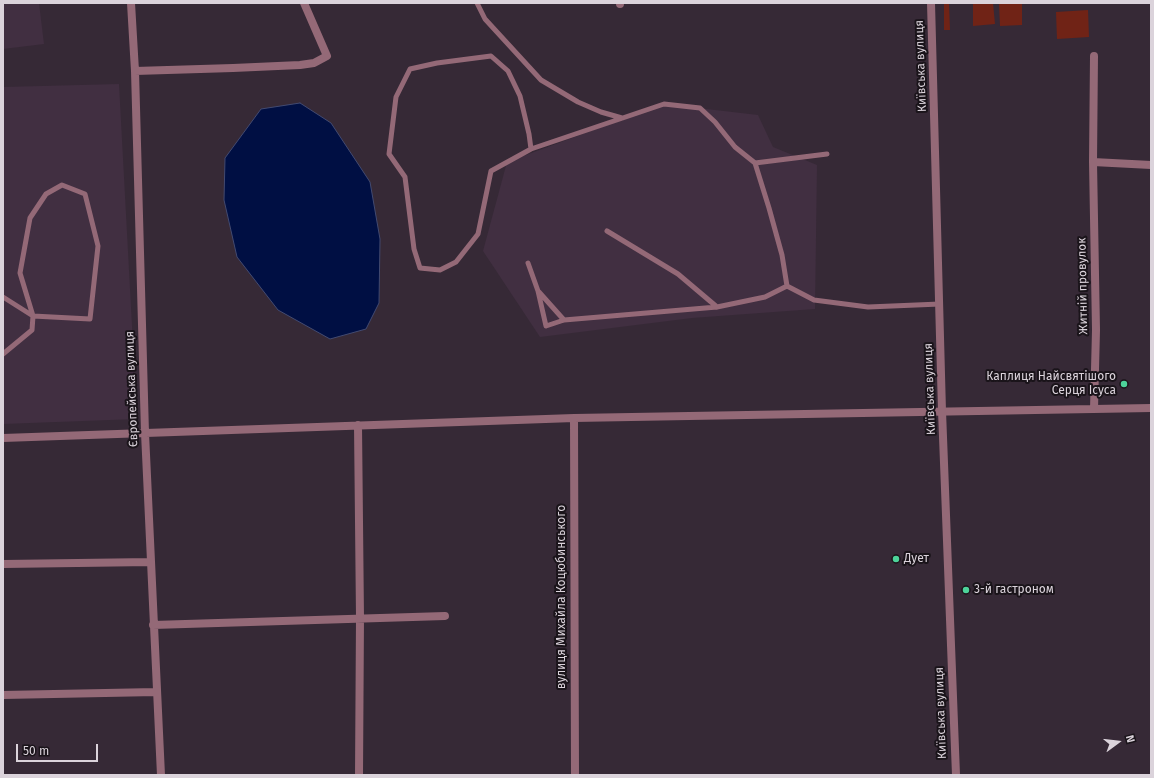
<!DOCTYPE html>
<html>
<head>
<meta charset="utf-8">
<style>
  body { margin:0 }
  #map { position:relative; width:1154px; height:778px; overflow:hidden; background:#362936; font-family:"Fira Sans",sans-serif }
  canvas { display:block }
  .frame { position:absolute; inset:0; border:4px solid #dbd3db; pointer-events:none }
  .north { position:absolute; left:1098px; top:722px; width:40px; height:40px; -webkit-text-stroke:3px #1a141a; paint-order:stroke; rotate:75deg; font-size:11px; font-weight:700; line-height:16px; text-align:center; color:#dbd3db }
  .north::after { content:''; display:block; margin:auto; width:14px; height:18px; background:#dbd3db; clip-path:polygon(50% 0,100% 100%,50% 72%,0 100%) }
  .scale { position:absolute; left:16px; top:744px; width:82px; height:18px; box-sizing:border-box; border:2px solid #dbd3db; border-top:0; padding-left:5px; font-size:12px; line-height:14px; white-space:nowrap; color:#dbd3db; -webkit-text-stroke:3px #1a141a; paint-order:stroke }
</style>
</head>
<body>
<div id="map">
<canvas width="1154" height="778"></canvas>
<div class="frame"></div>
<div class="north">N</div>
<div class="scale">50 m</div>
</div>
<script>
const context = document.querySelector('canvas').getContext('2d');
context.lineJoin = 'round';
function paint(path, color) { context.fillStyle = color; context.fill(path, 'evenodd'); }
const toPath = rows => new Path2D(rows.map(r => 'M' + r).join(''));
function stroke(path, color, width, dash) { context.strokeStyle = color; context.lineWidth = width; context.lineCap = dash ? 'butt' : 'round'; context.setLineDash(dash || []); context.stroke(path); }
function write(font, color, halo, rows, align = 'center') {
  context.font = font + ' "Fira Sans",sans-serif'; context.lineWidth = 4; context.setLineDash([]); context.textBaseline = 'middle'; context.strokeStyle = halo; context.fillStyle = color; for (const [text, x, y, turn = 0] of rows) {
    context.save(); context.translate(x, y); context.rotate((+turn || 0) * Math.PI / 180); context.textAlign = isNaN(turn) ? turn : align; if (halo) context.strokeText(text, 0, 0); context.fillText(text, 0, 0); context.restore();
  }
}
paint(toPath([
  [3,3,39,3,44,44,3,49],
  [119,84,137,419,3,424,3,87],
  [664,104,758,115,773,147,817,165,815,309,692,318,540,337,483,251,507,162]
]), '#412f41');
paint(toPath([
  [944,3,949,3,950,30,944,30],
  [982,3,993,3,995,24,973,26,973,4],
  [999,3,1022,3,1022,25,1000,26],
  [1088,10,1089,37,1057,39,1056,12]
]), '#702316');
const water = toPath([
  [300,103,331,123,370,182,380,239,379,303,366,329,330,339,278,310,237,257,224,200,225,158,261,109,300,103]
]);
paint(water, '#000f43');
stroke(water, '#424a71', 1);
stroke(toPath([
  [477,3,485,19,541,80,578,102,601,112,622,118],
  [531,149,529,134,520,96,508,71,491,56,437,63,410,69,396,97,389,154,405,177,414,249,420,268,440,270,456,262,478,234,491,171,531,149,664,104,700,108,715,122,735,147,755,163],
  [607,231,678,274,717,307],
  [528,263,538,291,546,326,564,320,717,307,765,297,787,286,814,300,868,307,940,304],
  [787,286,782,255,769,208,755,163,827,154],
  [539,292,564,320],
  [3,297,33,316,90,319,98,246,85,194,62,185,46,194,30,218,20,273,33,316,32,330,3,354]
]), '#946977', 5);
stroke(toPath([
  [131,3,135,71,145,433,161,775],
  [620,3,620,4],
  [135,71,233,68,300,65,314,63,327,56,304,3],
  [1093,162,1094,56],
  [1094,409,1096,330,1093,162,1151,165],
  [574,418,575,775],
  [358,425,360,618,359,775],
  [3,438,574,418,1151,408],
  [3,564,151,562],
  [153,625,445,616],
  [3,695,156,692]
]), '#946977', 8);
stroke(toPath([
  [931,3,942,411,956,775]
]), '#946977', 8);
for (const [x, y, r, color] of [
  [1124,384,4,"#4dd39a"],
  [896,559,4,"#4dd39a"],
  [966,590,4,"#4dd39a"]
]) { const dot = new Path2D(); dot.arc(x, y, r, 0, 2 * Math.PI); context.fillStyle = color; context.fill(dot); stroke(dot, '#1a141a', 1.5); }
write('12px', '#dbd3db', '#1a141a', [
  ["Київська вулиця",921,66,-92],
  ["Житній провулок",1083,286,-91],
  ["Європейська вулиця",132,389,-92],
  ["Київська вулиця",930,389,-92],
  ["вулиця Михайла Коцюбинського",562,597,-90],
  ["Київська вулиця",941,713,-92]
]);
write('12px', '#dbd3db', '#1a141a', [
  ["Каплиця Найсвятішого",1116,377,"right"],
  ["Серця Ісуса",1116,391,"right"],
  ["Дует",904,559],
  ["3-й гастроном",974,590]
], 'left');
</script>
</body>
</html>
